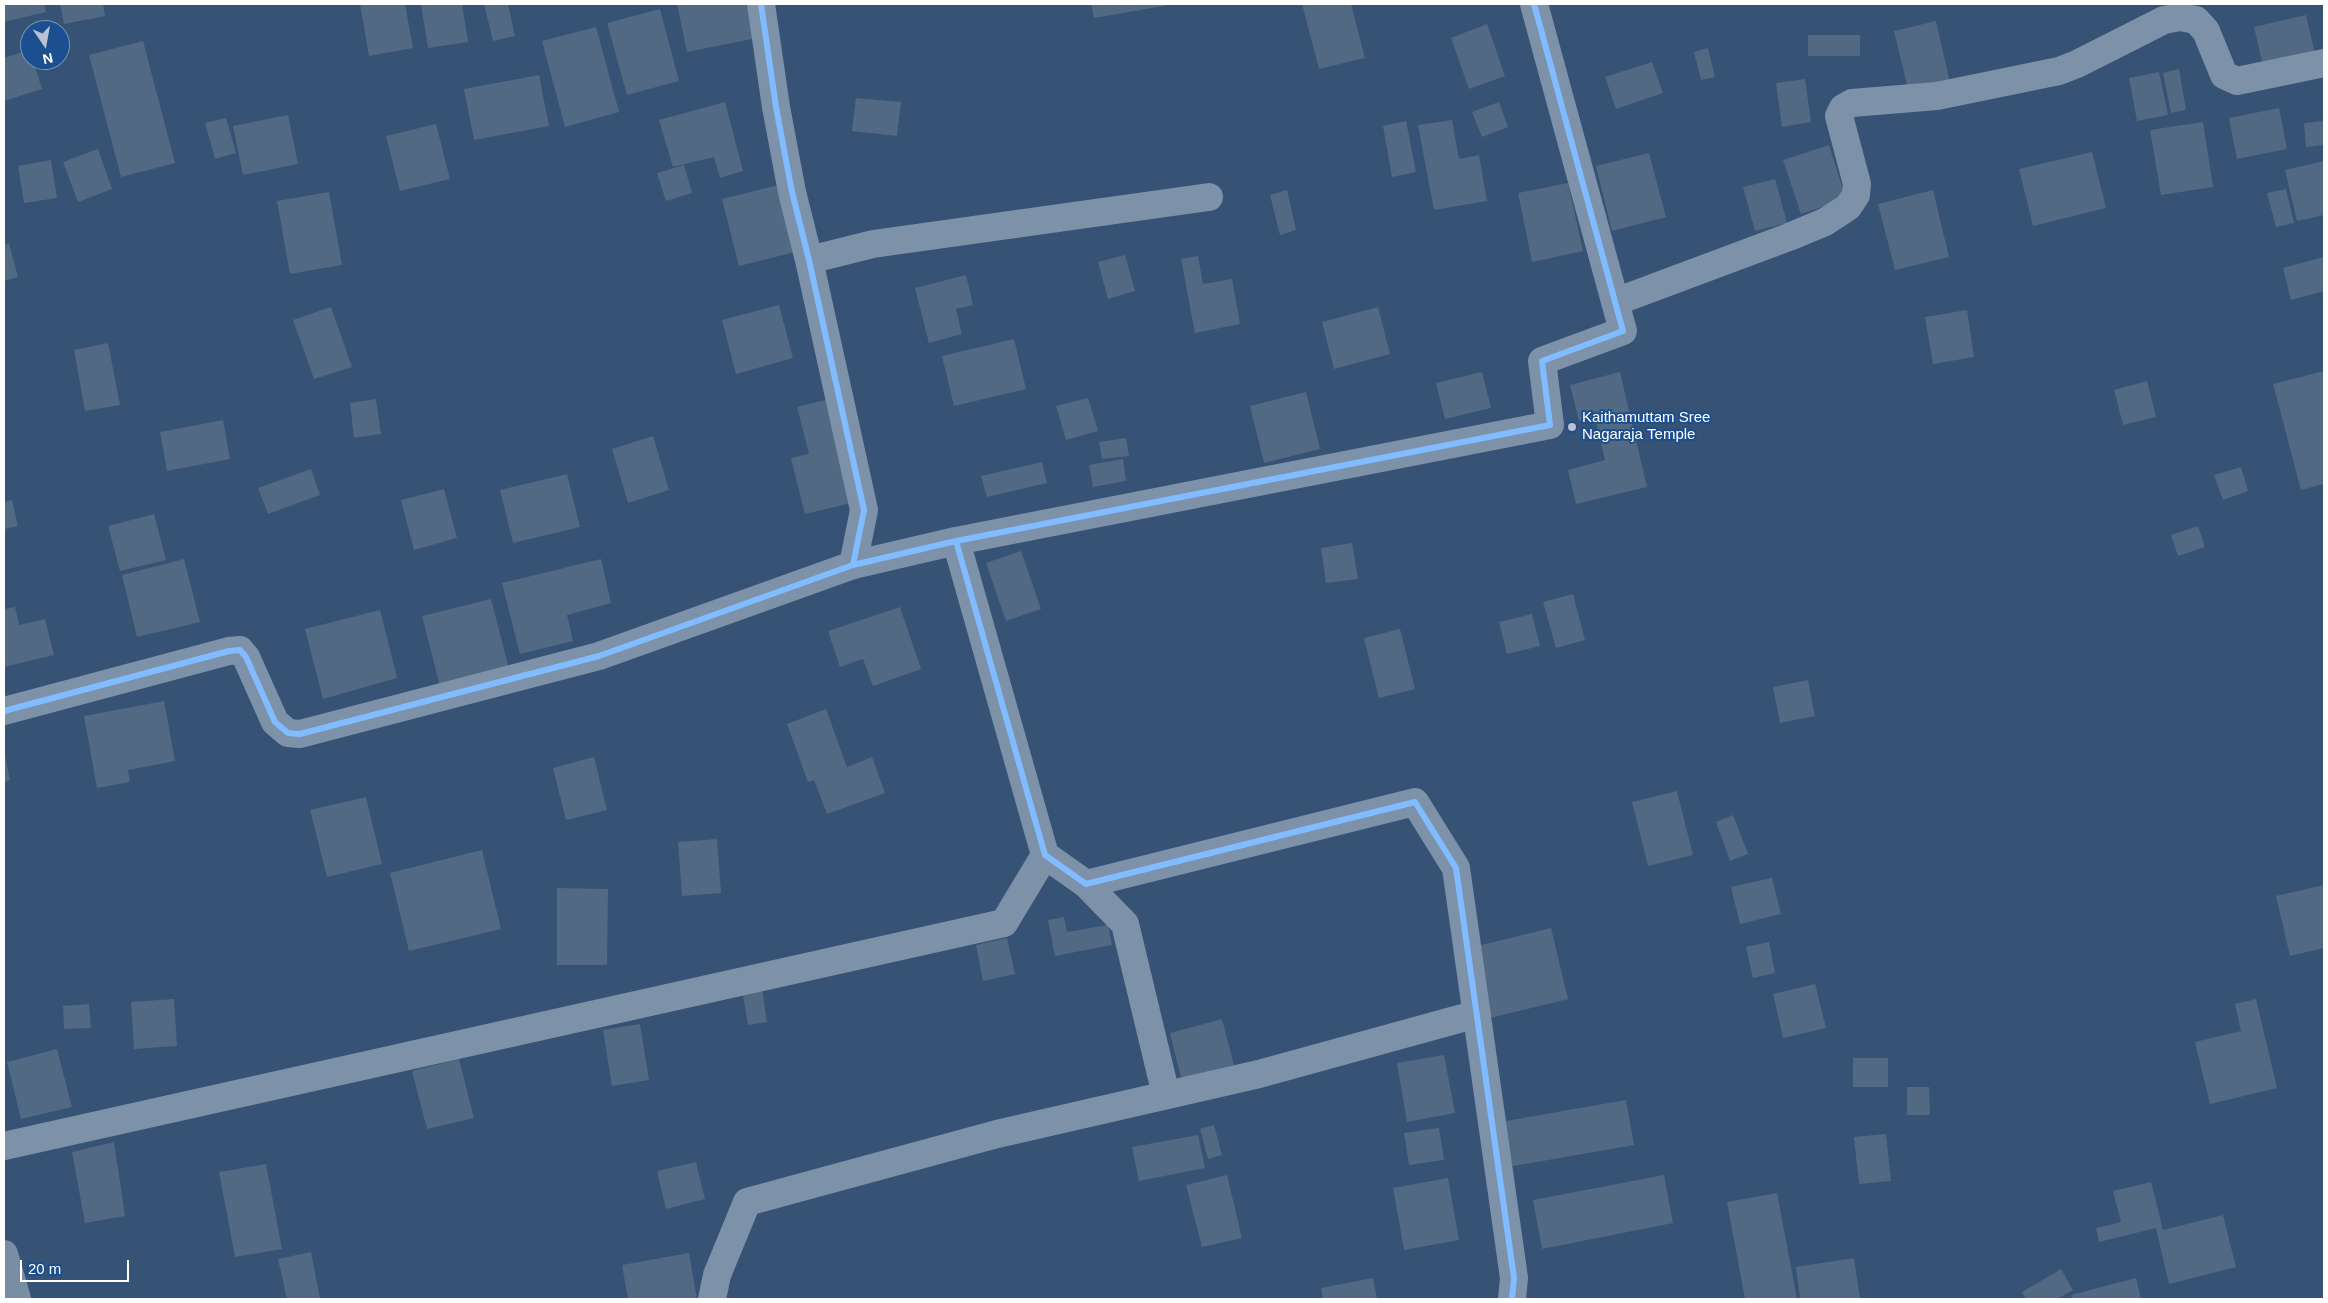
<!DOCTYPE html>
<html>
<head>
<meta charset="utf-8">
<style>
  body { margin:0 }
  #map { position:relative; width:2328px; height:1303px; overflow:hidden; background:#365274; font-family:Helvetica,sans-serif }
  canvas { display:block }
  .frame { position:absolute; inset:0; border:5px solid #fff; pointer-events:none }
  .north { position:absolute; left:20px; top:20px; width:50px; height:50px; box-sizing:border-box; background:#1b4f8f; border:1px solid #7695bc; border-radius:50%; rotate:168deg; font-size:14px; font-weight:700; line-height:20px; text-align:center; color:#fff }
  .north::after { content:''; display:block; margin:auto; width:18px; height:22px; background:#b9c2ce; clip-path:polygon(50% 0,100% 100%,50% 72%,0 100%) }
  .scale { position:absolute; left:20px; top:1260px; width:109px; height:22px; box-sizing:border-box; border:2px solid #fff; border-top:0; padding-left:6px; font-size:15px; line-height:18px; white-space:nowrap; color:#fff; -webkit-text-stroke:4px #1b4f8f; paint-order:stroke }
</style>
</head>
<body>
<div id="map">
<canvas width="2328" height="1303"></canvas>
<div class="frame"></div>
<div class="north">N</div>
<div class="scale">20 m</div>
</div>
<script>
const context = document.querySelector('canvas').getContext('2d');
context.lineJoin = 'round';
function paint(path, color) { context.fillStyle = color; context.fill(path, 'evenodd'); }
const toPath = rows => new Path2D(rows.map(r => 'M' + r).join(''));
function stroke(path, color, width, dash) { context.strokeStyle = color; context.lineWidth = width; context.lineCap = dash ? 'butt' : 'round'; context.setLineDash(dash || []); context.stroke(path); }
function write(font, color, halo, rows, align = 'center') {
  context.font = font + ' Helvetica,sans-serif'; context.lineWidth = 4; context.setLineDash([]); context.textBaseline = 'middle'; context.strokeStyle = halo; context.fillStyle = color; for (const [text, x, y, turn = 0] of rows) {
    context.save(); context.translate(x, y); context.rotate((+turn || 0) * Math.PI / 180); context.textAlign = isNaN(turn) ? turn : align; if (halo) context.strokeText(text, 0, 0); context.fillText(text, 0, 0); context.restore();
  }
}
paint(toPath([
  [4,4,44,4,46,12,4,22],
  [60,4,103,4,105,16,64,24],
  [360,4,405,4,413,48,369,56],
  [421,4,462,4,468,42,428,48],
  [484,4,508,4,515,36,493,41],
  [677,4,750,4,757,38,687,52],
  [1091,4,1169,4,1169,5,1094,18],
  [1302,4,1351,4,1365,58,1319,69],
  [660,9,679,81,627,95,607,23],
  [2306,15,2316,58,2264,70,2254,27],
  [1936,21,1950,83,1909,93,1894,31],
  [1487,24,1505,76,1469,89,1451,38],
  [596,27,619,112,565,127,542,41],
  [1808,35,1860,35,1860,56,1808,56],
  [143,41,175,163,121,177,89,55],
  [1708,48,1715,77,1701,80,1694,52],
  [29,50,30,60,33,60,42,89,4,101,4,58],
  [1652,62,1663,93,1616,109,1605,77],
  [2179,69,2186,110,2171,113,2163,73],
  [2159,72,2168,115,2137,121,2129,78],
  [539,75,549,126,474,140,464,89],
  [1805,79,1811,122,1782,127,1776,83],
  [856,98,901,102,897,136,852,131],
  [725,102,743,171,720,178,714,157,673,167,659,120],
  [1499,102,1508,127,1482,137,1472,112],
  [2279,108,2287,149,2237,159,2229,118],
  [288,115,298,164,243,175,233,126],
  [226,118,236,153,215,159,205,123],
  [1452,120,1459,159,1479,155,1487,201,1434,210,1418,125],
  [1406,121,1416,172,1392,177,1383,126],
  [2324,121,2324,145,2306,147,2304,123],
  [2203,122,2213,187,2161,195,2150,130],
  [436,124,450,179,400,191,386,136],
  [1829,145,1846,199,1801,214,1783,160],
  [98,149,112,189,78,202,63,162],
  [2092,152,2106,208,2033,226,2019,169],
  [1649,153,1666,217,1612,231,1596,166],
  [51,160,57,198,24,203,18,166],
  [2324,161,2324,215,2297,221,2285,170],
  [684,165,692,193,666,201,657,173],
  [1775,179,1787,223,1755,231,1743,187],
  [1568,183,1583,251,1532,262,1518,193],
  [782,184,799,251,739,266,722,199],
  [2286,189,2294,223,2276,227,2267,193],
  [1287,190,1296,230,1280,235,1270,195],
  [1933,190,1949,257,1895,270,1878,204],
  [329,192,342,265,290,274,277,201],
  [9,243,18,277,4,281,4,245],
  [1125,255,1135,291,1108,299,1098,262],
  [1198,256,1203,284,1232,279,1240,324,1195,333,1181,259],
  [2324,257,2324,291,2291,300,2283,268],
  [966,275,973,305,956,309,962,334,929,343,915,288],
  [779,305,793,358,736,374,722,320],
  [331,307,352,367,314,379,293,320],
  [1378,307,1390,354,1334,369,1322,322],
  [1967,310,1974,357,1933,364,1925,317],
  [1014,339,1026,389,954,406,942,356],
  [108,343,120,405,85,411,74,350],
  [2324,371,2324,484,2301,490,2273,384],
  [1482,372,1491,408,1445,419,1436,383],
  [1620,372,1647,487,1576,504,1568,470,1605,460,1595,417,1579,421,1570,385],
  [2147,381,2156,417,2123,425,2114,390],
  [1306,392,1320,449,1264,463,1250,406],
  [1088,398,1098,431,1066,440,1056,406],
  [376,399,381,434,354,438,350,403],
  [830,399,855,502,805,514,791,458,809,454,797,407],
  [223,420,230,459,167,471,160,432],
  [653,436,669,490,628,503,612,449],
  [1126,438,1129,456,1102,459,1099,442],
  [1123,459,1126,481,1093,487,1089,465],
  [1042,462,1047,483,987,497,981,476],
  [2241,467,2248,491,2223,500,2214,475],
  [311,469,320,495,268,514,258,488],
  [567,474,580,527,513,543,500,490],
  [444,489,457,538,414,550,401,500],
  [12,500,18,526,4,529,4,502],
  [154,514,166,560,120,571,108,526],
  [2198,526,2205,547,2178,556,2171,535],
  [1352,543,1358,579,1326,583,1321,548],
  [1021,551,1041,609,1006,621,986,563],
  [184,559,200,622,137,637,122,575],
  [601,559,611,603,567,615,573,641,520,654,502,583],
  [1573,594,1585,640,1556,648,1543,602],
  [491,599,509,669,440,686,422,616],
  [15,607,19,625,45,619,54,655,4,667,4,609],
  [900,607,921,669,873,686,863,659,840,667,828,631],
  [380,610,397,678,323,699,305,629],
  [1532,614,1540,646,1507,654,1499,622],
  [1400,629,1415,689,1379,698,1364,638],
  [1808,680,1815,716,1780,723,1773,687],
  [164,701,175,761,128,770,130,782,97,788,84,716],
  [826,709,847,767,872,757,885,793,827,814,814,780,808,782,787,724],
  [4,751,10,780,4,782],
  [594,757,607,810,566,820,553,768],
  [1677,791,1693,855,1648,866,1632,802],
  [366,797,382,864,327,877,310,810],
  [1733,815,1748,854,1730,861,1716,822],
  [717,839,721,893,682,896,678,842],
  [482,850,501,929,409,951,390,873],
  [1772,878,1781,914,1740,924,1731,887],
  [2324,885,2324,948,2290,956,2276,896],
  [557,888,608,889,607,965,557,965],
  [1064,917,1067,932,1108,925,1112,945,1055,956,1048,920],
  [1551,928,1568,999,1490,1018,1473,947],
  [1007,938,1015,974,983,981,976,945],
  [1769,942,1775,973,1753,978,1746,947],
  [1815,984,1826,1028,1783,1038,1773,994],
  [762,987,767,1022,748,1025,742,990],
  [174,999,177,1046,134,1049,131,1002],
  [2256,999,2277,1088,2210,1104,2195,1042,2241,1031,2235,1004],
  [89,1004,91,1028,64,1029,63,1006],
  [1222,1019,1234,1065,1181,1078,1170,1033],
  [640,1024,649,1080,612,1086,603,1030],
  [57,1049,72,1107,21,1119,7,1062],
  [1444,1055,1455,1113,1407,1122,1397,1063],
  [1853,1058,1888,1058,1888,1087,1853,1087],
  [459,1059,474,1118,427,1129,412,1071],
  [1907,1087,1929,1087,1930,1115,1907,1115],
  [1626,1100,1634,1145,1508,1167,1500,1122],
  [1214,1125,1222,1155,1208,1159,1200,1129],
  [1439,1128,1444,1160,1409,1165,1404,1133],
  [1886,1134,1891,1181,1859,1184,1854,1137],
  [1198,1135,1205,1168,1139,1181,1132,1147],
  [114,1142,125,1216,85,1223,72,1152],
  [696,1162,705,1199,666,1209,657,1171],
  [266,1164,282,1249,235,1257,219,1172],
  [1227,1175,1242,1238,1202,1247,1186,1185],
  [1664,1175,1673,1223,1542,1249,1533,1200],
  [1448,1178,1459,1240,1404,1250,1393,1188],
  [2151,1182,2163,1230,2223,1215,2236,1267,2169,1284,2156,1228,2099,1242,2096,1228,2121,1222,2113,1191],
  [1777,1193,1797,1299,1745,1299,1727,1202],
  [311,1252,320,1299,287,1299,278,1259],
  [689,1253,697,1299,628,1299,622,1265],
  [1854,1258,1860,1299,1800,1299,1796,1267],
  [2061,1269,2073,1290,2057,1299,2026,1299,2022,1292],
  [1373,1278,1377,1299,1323,1299,1321,1288],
  [2136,1278,2141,1299,2072,1299,2071,1295]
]), '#526984');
stroke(toPath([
  [809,260,873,244,1209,197],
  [1615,302,1789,237,1825,222,1848,207,1856,195,1857,184,1839,116,1843,108,1852,103,1937,96,2059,71,2077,64,2164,20,2180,17,2196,20,2206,31,2224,75,2237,81,2324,63],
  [956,541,1045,855,1086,884,1415,802,1456,868,1514,1278,1512,1299],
  [853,565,956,541,1550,425,1542,361,1623,331,1534,4],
  [4,711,229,651,240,650,246,657,275,722,288,733,300,734,599,656,853,565,864,510,809,260,792,192,776,107,761,4],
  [1086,884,1125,924,1166,1095],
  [4,1146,1004,923,1045,855],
  [712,1299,717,1275,747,1202,997,1134,1259,1074,1477,1014]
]), '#7d92a8', 28);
stroke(toPath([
  [4,1254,17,1299]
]), '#798da4', 28);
stroke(toPath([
  [956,541,1045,855,1086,884,1415,802,1456,868,1514,1278,1512,1299],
  [853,565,956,541,1550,425,1542,361,1623,331,1534,4],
  [4,711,229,651,240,650,246,657,275,722,288,733,300,734,599,656,853,565,864,510,809,260,792,192,776,107,761,4]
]), '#80bcff', 6);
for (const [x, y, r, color] of [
  [1572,427,5,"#b9c2ce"]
]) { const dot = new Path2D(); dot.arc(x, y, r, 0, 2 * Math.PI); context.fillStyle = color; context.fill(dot); stroke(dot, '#1b4f8f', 2); }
write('15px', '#fff', '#1b4f8f', [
  ["Kaithamuttam Sree",1582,418],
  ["Nagaraja Temple",1582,435]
], 'left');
</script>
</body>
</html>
